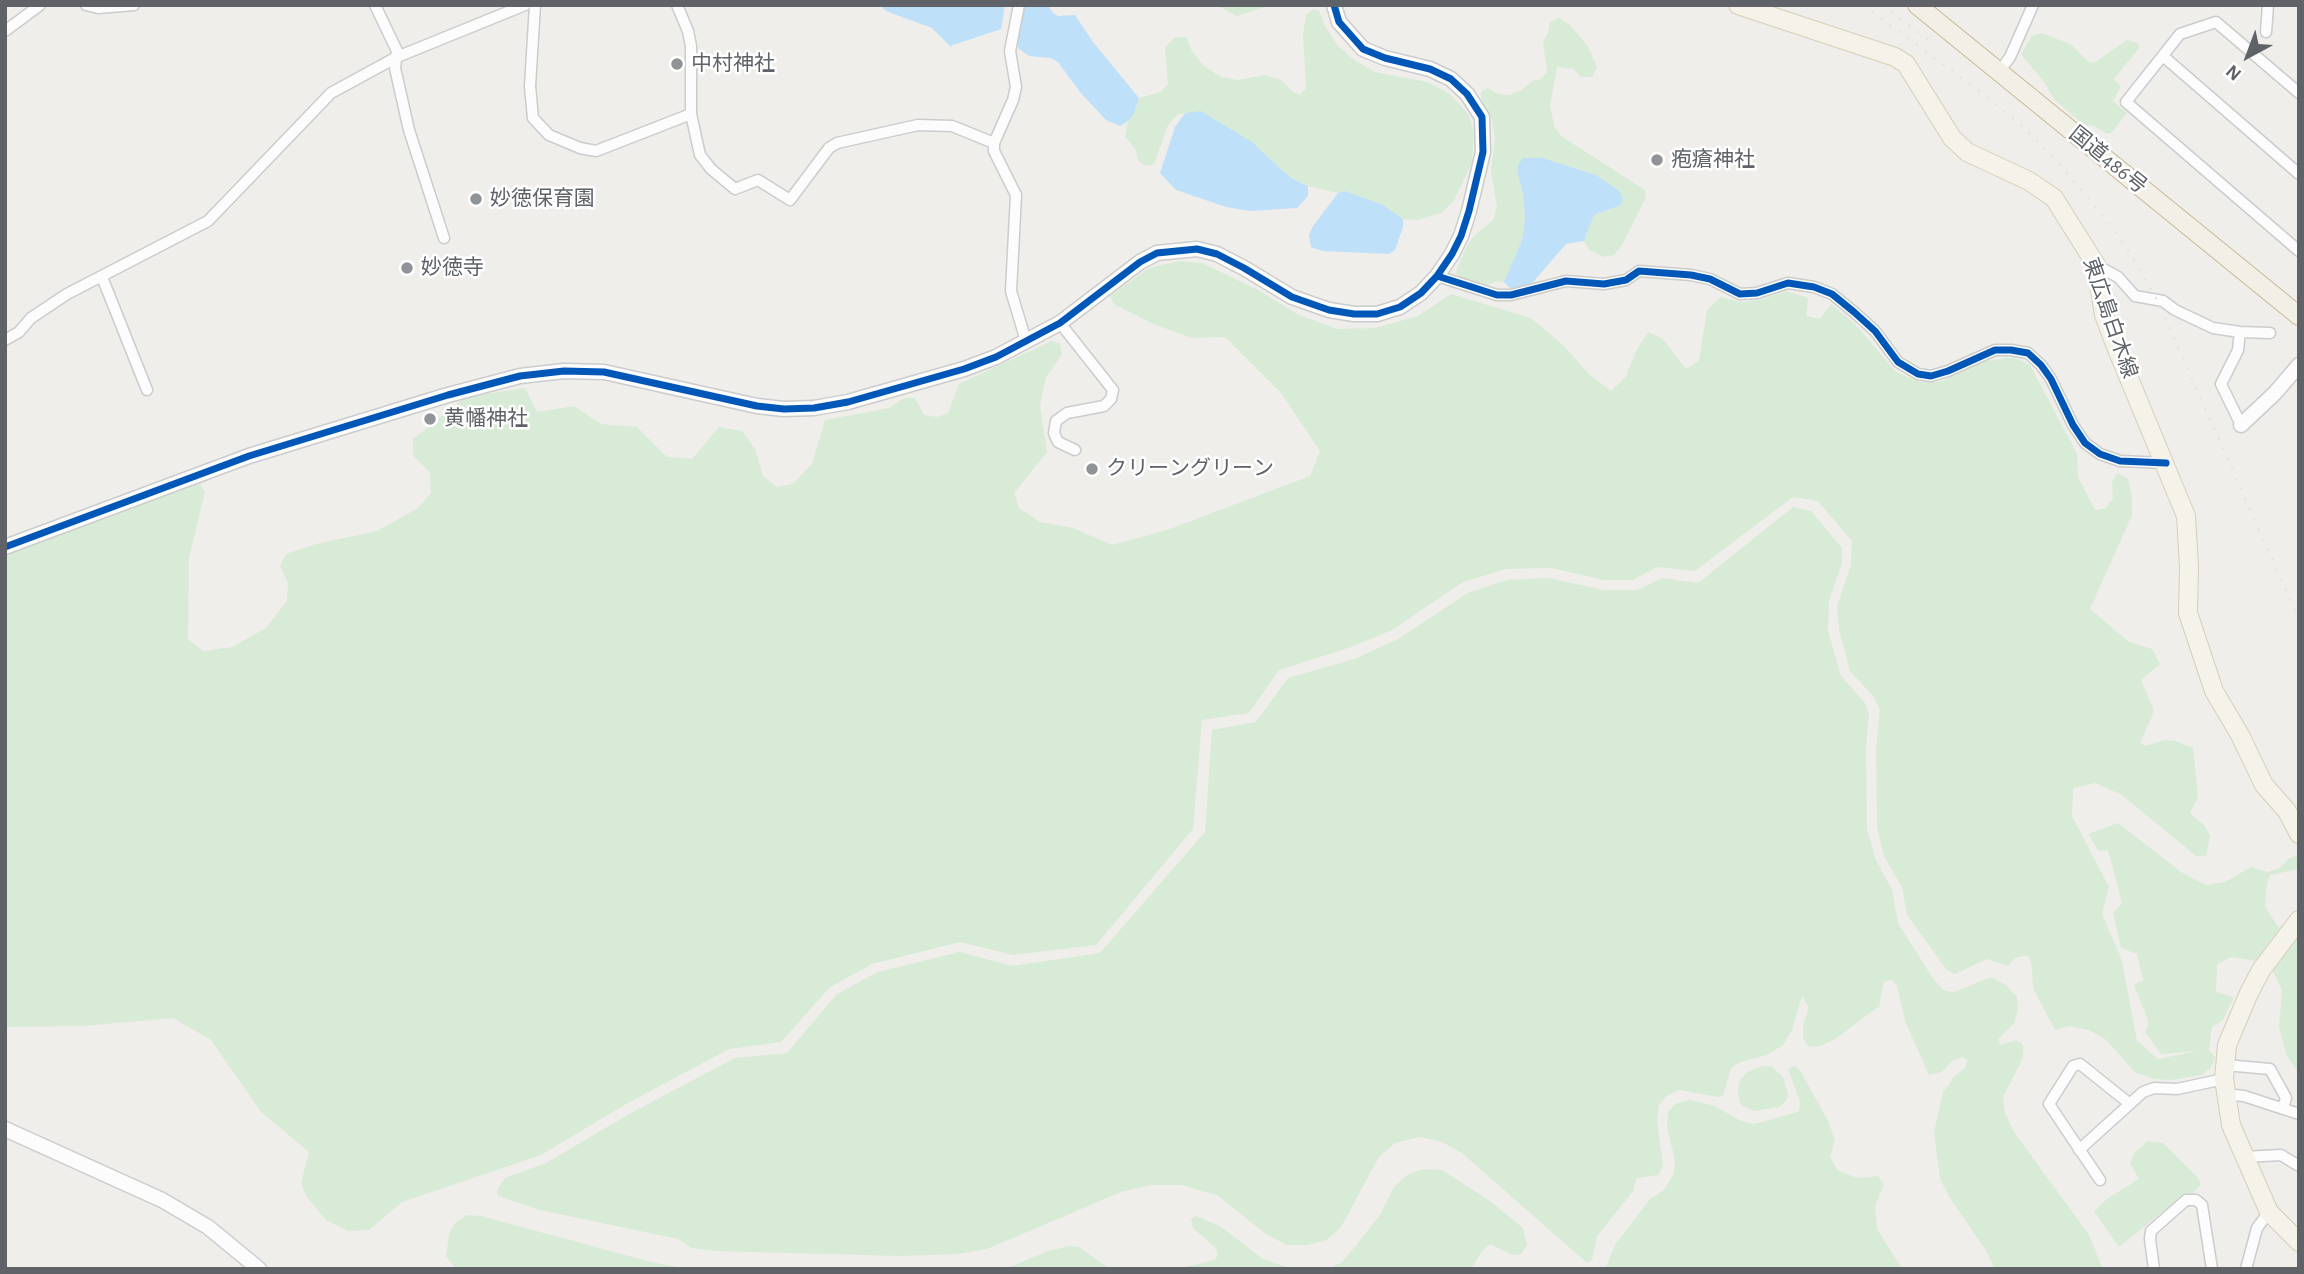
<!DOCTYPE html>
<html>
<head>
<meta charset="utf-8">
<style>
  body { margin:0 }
  #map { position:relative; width:2304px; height:1274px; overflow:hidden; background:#efeeea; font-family:"Alegreya Sans",sans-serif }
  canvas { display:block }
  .frame { position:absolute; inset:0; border:7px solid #5f6368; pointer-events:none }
  .north { position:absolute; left:2213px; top:21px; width:70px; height:70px; -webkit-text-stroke:5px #fff; paint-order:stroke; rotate:221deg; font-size:19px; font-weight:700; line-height:28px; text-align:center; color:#5f6368 }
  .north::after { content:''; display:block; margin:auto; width:24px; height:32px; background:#5f6368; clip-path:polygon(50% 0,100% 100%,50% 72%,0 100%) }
</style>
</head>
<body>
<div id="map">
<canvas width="2304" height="1274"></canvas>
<div class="frame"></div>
<div class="north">N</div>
</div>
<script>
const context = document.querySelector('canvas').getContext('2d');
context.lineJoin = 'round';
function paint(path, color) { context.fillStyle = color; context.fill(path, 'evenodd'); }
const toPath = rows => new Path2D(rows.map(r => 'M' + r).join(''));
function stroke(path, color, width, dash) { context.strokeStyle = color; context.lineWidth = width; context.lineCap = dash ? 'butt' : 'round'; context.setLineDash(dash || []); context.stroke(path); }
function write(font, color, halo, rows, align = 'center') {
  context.font = font + ' "Alegreya Sans","Noto Sans JP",sans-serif'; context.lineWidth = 5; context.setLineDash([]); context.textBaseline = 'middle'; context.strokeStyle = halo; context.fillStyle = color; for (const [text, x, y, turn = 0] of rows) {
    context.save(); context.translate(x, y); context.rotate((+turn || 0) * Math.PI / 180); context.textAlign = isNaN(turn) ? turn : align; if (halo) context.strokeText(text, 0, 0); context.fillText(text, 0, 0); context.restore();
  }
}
paint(toPath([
  [1216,5,1271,5,1237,16],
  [1314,9,1319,11,1326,28,1338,46,1354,60,1375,72,1427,82,1449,93,1469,115,1474,132,1472,163,1453,202,1441,213,1417,220,1403,219,1383,205,1345,191,1338,193,1308,186,1291,178,1274,162,1185,113,1177,115,1168,125,1154,164,1146,166,1139,162,1135,149,1125,136,1128,121,1133,116,1139,98,1161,92,1168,84,1165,48,1174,38,1186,37,1192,51,1204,66,1221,77,1238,80,1265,75,1281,80,1293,92,1300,95,1306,88,1303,35,1306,15],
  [1559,18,1570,25,1587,45,1597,67,1592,77,1581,77,1573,69,1557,67,1550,105,1554,126,1561,136,1645,190,1646,197,1622,245,1614,255,1604,257,1589,250,1584,241,1594,215,1612,209,1596,175,1543,158,1518,175,1523,194,1525,218,1522,240,1504,282,1496,281,1486,286,1460,279,1456,272,1465,250,1473,237,1493,220,1497,208,1491,171,1495,138,1492,121,1482,102,1481,92,1488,88,1498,94,1509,95,1522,90,1532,81,1541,79,1547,72,1543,42,1548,33,1550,22],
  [2042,33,2070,44,2089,62,2094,63,2127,40,2138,43,2139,48,2114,79,2121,86,2113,101,2127,113,2112,132,2107,134,2094,126,2084,125,2054,99,2044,82,2021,54,2032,36],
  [1179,261,1202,263,1258,290,1297,314,1337,329,1375,328,1418,316,1451,294,1531,318,1564,346,1589,374,1611,391,1626,376,1636,351,1648,332,1663,339,1686,369,1699,361,1707,310,1720,297,1742,302,1763,299,1786,291,1808,298,1806,316,1820,319,1831,304,1856,325,1896,372,1920,382,1940,382,1986,361,2014,357,2030,365,2077,454,2078,477,2095,510,2106,508,2113,498,2112,482,2118,473,2128,479,2132,496,2132,515,2090,609,2129,642,2152,649,2160,664,2141,680,2154,711,2140,743,2146,746,2164,740,2176,741,2193,748,2198,797,2190,813,2205,826,2210,836,2206,856,2196,856,2122,795,2095,783,2073,788,2072,816,2109,887,2102,913,2122,961,2137,1041,2158,1059,2197,1051,2161,1054,2145,1032,2149,1023,2134,985,2143,980,2137,954,2121,948,2113,913,2122,903,2108,850,2099,851,2088,834,2118,823,2181,872,2206,885,2225,882,2251,867,2267,872,2280,868,2288,859,2298,855,2299,869,2270,875,2267,884,2265,907,2279,928,2291,916,2292,917,2258,961,2231,957,2217,964,2216,992,2234,997,2223,1020,2212,1027,2209,1050,2215,1057,2211,1068,2201,1075,2172,1080,2154,1079,2135,1072,2105,1039,2089,1030,2069,1026,2055,1030,2033,988,2032,967,2028,955,2015,958,2008,966,1987,959,1955,974,1947,970,1907,915,1902,887,1884,856,1877,828,1876,748,1880,710,1873,696,1850,671,1839,630,1837,606,1851,565,1852,541,1818,501,1793,497,1695,571,1657,567,1633,580,1604,580,1551,568,1506,569,1463,582,1392,630,1351,647,1279,670,1249,713,1202,720,1193,829,1096,945,1013,955,960,942,872,964,830,987,781,1042,729,1049,626,1104,541,1155,402,1202,369,1230,348,1231,326,1220,306,1196,301,1183,309,1152,261,1112,211,1040,173,1018,83,1026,5,1027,5,556,199,483,205,492,189,558,188,639,203,651,232,647,266,628,287,601,288,583,280,566,286,554,316,544,377,531,418,508,431,493,430,473,413,455,413,439,466,397,525,388,537,412,574,406,601,424,637,427,667,457,692,459,719,427,742,431,755,449,763,476,777,487,793,484,812,464,825,420,889,408,904,398,915,398,924,415,937,417,948,413,959,384,1052,341,1060,344,1062,354,1046,377,1040,405,1047,452,1014,493,1019,508,1040,522,1073,528,1112,545,1167,530,1310,476,1320,451,1281,393,1225,337,1192,338,1153,324,1115,305,1110,296,1149,268],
  [1793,507,1811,511,1842,548,1842,563,1829,601,1828,631,1841,676,1865,703,1869,713,1866,747,1867,829,1876,860,1892,890,1898,923,1934,980,1945,991,1954,992,1991,977,2006,985,2017,997,2018,1010,2014,1023,1998,1039,2001,1045,2016,1040,2023,1045,2023,1058,2003,1097,2005,1113,2014,1132,2089,1235,2103,1269,1995,1269,1985,1249,1950,1198,1940,1179,1934,1132,1943,1092,1954,1077,1965,1068,1967,1060,1962,1057,1952,1061,1942,1072,1929,1075,1905,1021,1897,986,1892,980,1884,981,1879,1006,1835,1039,1818,1047,1808,1046,1803,1038,1803,1025,1809,1008,1802,996,1792,1030,1783,1045,1767,1055,1740,1062,1731,1068,1723,1096,1718,1097,1679,1090,1666,1096,1659,1105,1657,1121,1663,1166,1658,1175,1637,1178,1633,1191,1597,1236,1592,1260,1587,1263,1462,1153,1442,1142,1420,1137,1395,1143,1379,1157,1341,1227,1327,1240,1307,1245,1287,1245,1266,1234,1217,1195,1181,1185,1150,1185,1121,1192,987,1249,958,1254,901,1256,713,1251,692,1248,678,1239,540,1210,498,1196,497,1190,505,1178,546,1163,631,1113,735,1058,787,1053,837,994,878,972,960,952,1012,966,1100,953,1205,832,1212,730,1256,722,1288,678,1354,659,1398,639,1468,593,1507,580,1548,578,1604,590,1637,590,1662,578,1698,583],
  [2299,933,2299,1074,2286,1054,2279,1027,2282,991,2272,969],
  [1763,1066,1771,1066,1783,1077,1788,1094,1786,1101,1779,1107,1754,1111,1741,1105,1738,1094,1739,1082,1747,1072],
  [1794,1066,1800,1070,1828,1121,1835,1140,1830,1156,1837,1170,1857,1178,1878,1176,1884,1184,1875,1207,1877,1229,1902,1269,1605,1269,1615,1245,1650,1199,1664,1190,1674,1173,1675,1160,1667,1128,1668,1113,1675,1104,1690,1100,1715,1106,1741,1121,1754,1124,1798,1112,1801,1104,1788,1069],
  [2148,1141,2163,1143,2198,1178,2201,1185,2193,1193,2183,1195,2119,1247,2094,1211,2107,1199,2139,1179,2130,1163,2134,1153],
  [1423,1169,1442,1170,1490,1201,1523,1228,1527,1245,1521,1254,1512,1255,1490,1244,1483,1250,1471,1269,1329,1269,1342,1262,1353,1249,1380,1215,1394,1187,1407,1175],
  [467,1215,481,1216,651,1262,688,1269,457,1269,446,1257,449,1234,455,1223],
  [1196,1216,1220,1226,1263,1259,1292,1269,1177,1269,1215,1260,1218,1255,1214,1246,1193,1228,1191,1219],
  [1069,1246,1079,1247,1110,1269,1005,1269,1048,1251]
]), '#d8ebd6');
paint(toPath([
  [880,5,1005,5,1001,29,950,46,932,28,886,11],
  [1024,5,1048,5,1053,13,1058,16,1075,15,1093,42,1139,98,1133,116,1128,121,1120,126,1106,120,1080,92,1058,62,1050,58,1029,56,1018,48,1016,40],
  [1201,111,1252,142,1291,178,1308,186,1308,196,1297,208,1249,211,1226,207,1176,190,1160,173,1175,127,1185,113],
  [1523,158,1543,158,1596,175,1619,191,1623,198,1621,205,1594,215,1584,241,1566,244,1528,288,1519,290,1511,289,1504,282,1522,240,1525,218,1523,194,1518,175,1518,165],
  [1345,191,1383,205,1403,219,1403,227,1395,250,1389,254,1323,251,1311,247,1309,235,1313,226,1338,193]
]), '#bfe0f9');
const minor = toPath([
  [86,5,98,8,134,5],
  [375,5,397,51,395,68,409,130,444,238],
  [535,5,530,86,533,118,549,135,580,148,596,151,691,114],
  [677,5,688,31,691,46,691,114,700,155,711,169,735,189,758,180,790,200,829,148,837,143,918,125,952,126,994,143],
  [1019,5,1010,51,1016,87,1013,100,994,143,994,151,1016,195,1011,291,1026,341],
  [5,31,40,5],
  [2266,32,2268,5],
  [2163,56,2299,174],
  [1999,72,2010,57,2033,5],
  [2299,93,2216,22,2180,34,2126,102,2299,251],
  [2096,265,2118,277,2135,296,2163,301,2175,310,2213,328,2240,332,2270,333],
  [1437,276,1497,295,1511,295,1566,281,1604,284,1626,280,1639,271,1691,275,1710,279,1740,294,1757,293,1788,283,1814,287,1832,294,1854,312,1875,331,1898,362,1918,374,1931,376,1948,371,1995,350,2011,350,2028,353,2041,365,2051,379,2073,425,2085,443,2100,454,2120,461,2166,463],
  [102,277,147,390],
  [1060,323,1113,390,1111,399,1104,406,1067,413,1056,421,1054,433,1058,442,1075,450],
  [2240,332,2238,350,2221,384,2241,425],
  [5,340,19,332,31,318,67,294,208,221,331,93,397,57,525,5],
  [2225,1065,2270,1069,2286,1098,2283,1108],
  [2224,1094,2244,1096,2299,1114],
  [2079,1150,2143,1092,2154,1088,2177,1089,2224,1079],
  [2244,1157,2281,1155,2299,1166],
  [2100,1180,2049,1104,2073,1066,2080,1064,2130,1104],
  [2154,1269,2150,1239,2151,1231,2186,1200,2196,1200,2202,1205,2212,1269],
  [2246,1269,2257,1228,2269,1212]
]);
const tertiary = toPath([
  [2241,425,2275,393,2299,365],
  [5,547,249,456,448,395,520,376,564,371,604,372,757,406,784,409,814,408,848,402,964,369,996,357,1060,323,1140,262,1157,253,1197,249,1217,254,1244,268,1292,297,1329,310,1354,314,1377,314,1400,307,1421,293,1437,276,1452,254,1461,236,1469,211,1483,152,1482,117,1467,94,1451,79,1430,69,1385,58,1363,49,1339,22,1334,5],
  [5,1129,162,1200,208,1227,259,1269]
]);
const primary = toPath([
  [1738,5,1895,57,1906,64,1952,138,1967,152,2029,181,2054,198,2096,265,2104,315,2116,347,2186,516,2189,567,2188,613,2214,691,2240,735,2264,785,2287,811,2299,834],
  [2299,920,2261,970,2249,993,2227,1045,2224,1079,2231,1125,2269,1212,2299,1242]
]);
const trunk = toPath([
  [1917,5,2299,316]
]);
stroke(minor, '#cbcccc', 13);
stroke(tertiary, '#cbcccc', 17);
stroke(primary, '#d7ceb8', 20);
stroke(trunk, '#c8b996', 20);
stroke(minor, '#fdfcfc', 10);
stroke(tertiary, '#fdfcfc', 14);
stroke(primary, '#f4f2e9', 18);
stroke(trunk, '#f2f0e6', 18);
stroke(toPath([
  [1863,5,1991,100,2022,126,2055,159,2105,218,2126,247,2157,300,2299,620],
  [1882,5,1935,45]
]), '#e4e4e4', 2.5, [2, 9]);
stroke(toPath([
  [1437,276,1497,295,1511,295,1566,281,1604,284,1626,280,1639,271,1691,275,1710,279,1740,294,1757,293,1788,283,1814,287,1832,294,1854,312,1875,331,1898,362,1918,374,1931,376,1948,371,1995,350,2011,350,2028,353,2041,365,2051,379,2073,425,2085,443,2100,454,2120,461,2166,463],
  [5,547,249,456,448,395,520,376,564,371,604,372,757,406,784,409,814,408,848,402,964,369,996,357,1060,323,1140,262,1157,253,1197,249,1217,254,1244,268,1292,297,1329,310,1354,314,1377,314,1400,307,1421,293,1437,276,1452,254,1461,236,1469,211,1483,152,1482,117,1467,94,1451,79,1430,69,1385,58,1363,49,1339,22,1334,5]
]), '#0057b8', 7);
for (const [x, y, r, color] of [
  [677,64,7,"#919496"],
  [1657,160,7,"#919496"],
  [476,199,7,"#919496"],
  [407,268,7,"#919496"],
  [430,419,7,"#919496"],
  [1092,469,7,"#919496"]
]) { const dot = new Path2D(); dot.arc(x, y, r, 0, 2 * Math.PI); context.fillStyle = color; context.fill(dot); stroke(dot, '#fff', 2.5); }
write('21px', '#5f6368', '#fff', [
  ["中村神社",691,64],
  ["疱瘡神社",1671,160],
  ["妙徳保育園",490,199],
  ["妙徳寺",421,268],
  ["黄幡神社",444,419],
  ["クリーングリーン",1106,469]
], 'left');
write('21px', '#5f6368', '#fff', [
  ["国道486号",2108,160,39],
  ["東広島白木線",2110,318,71]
]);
</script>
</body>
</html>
